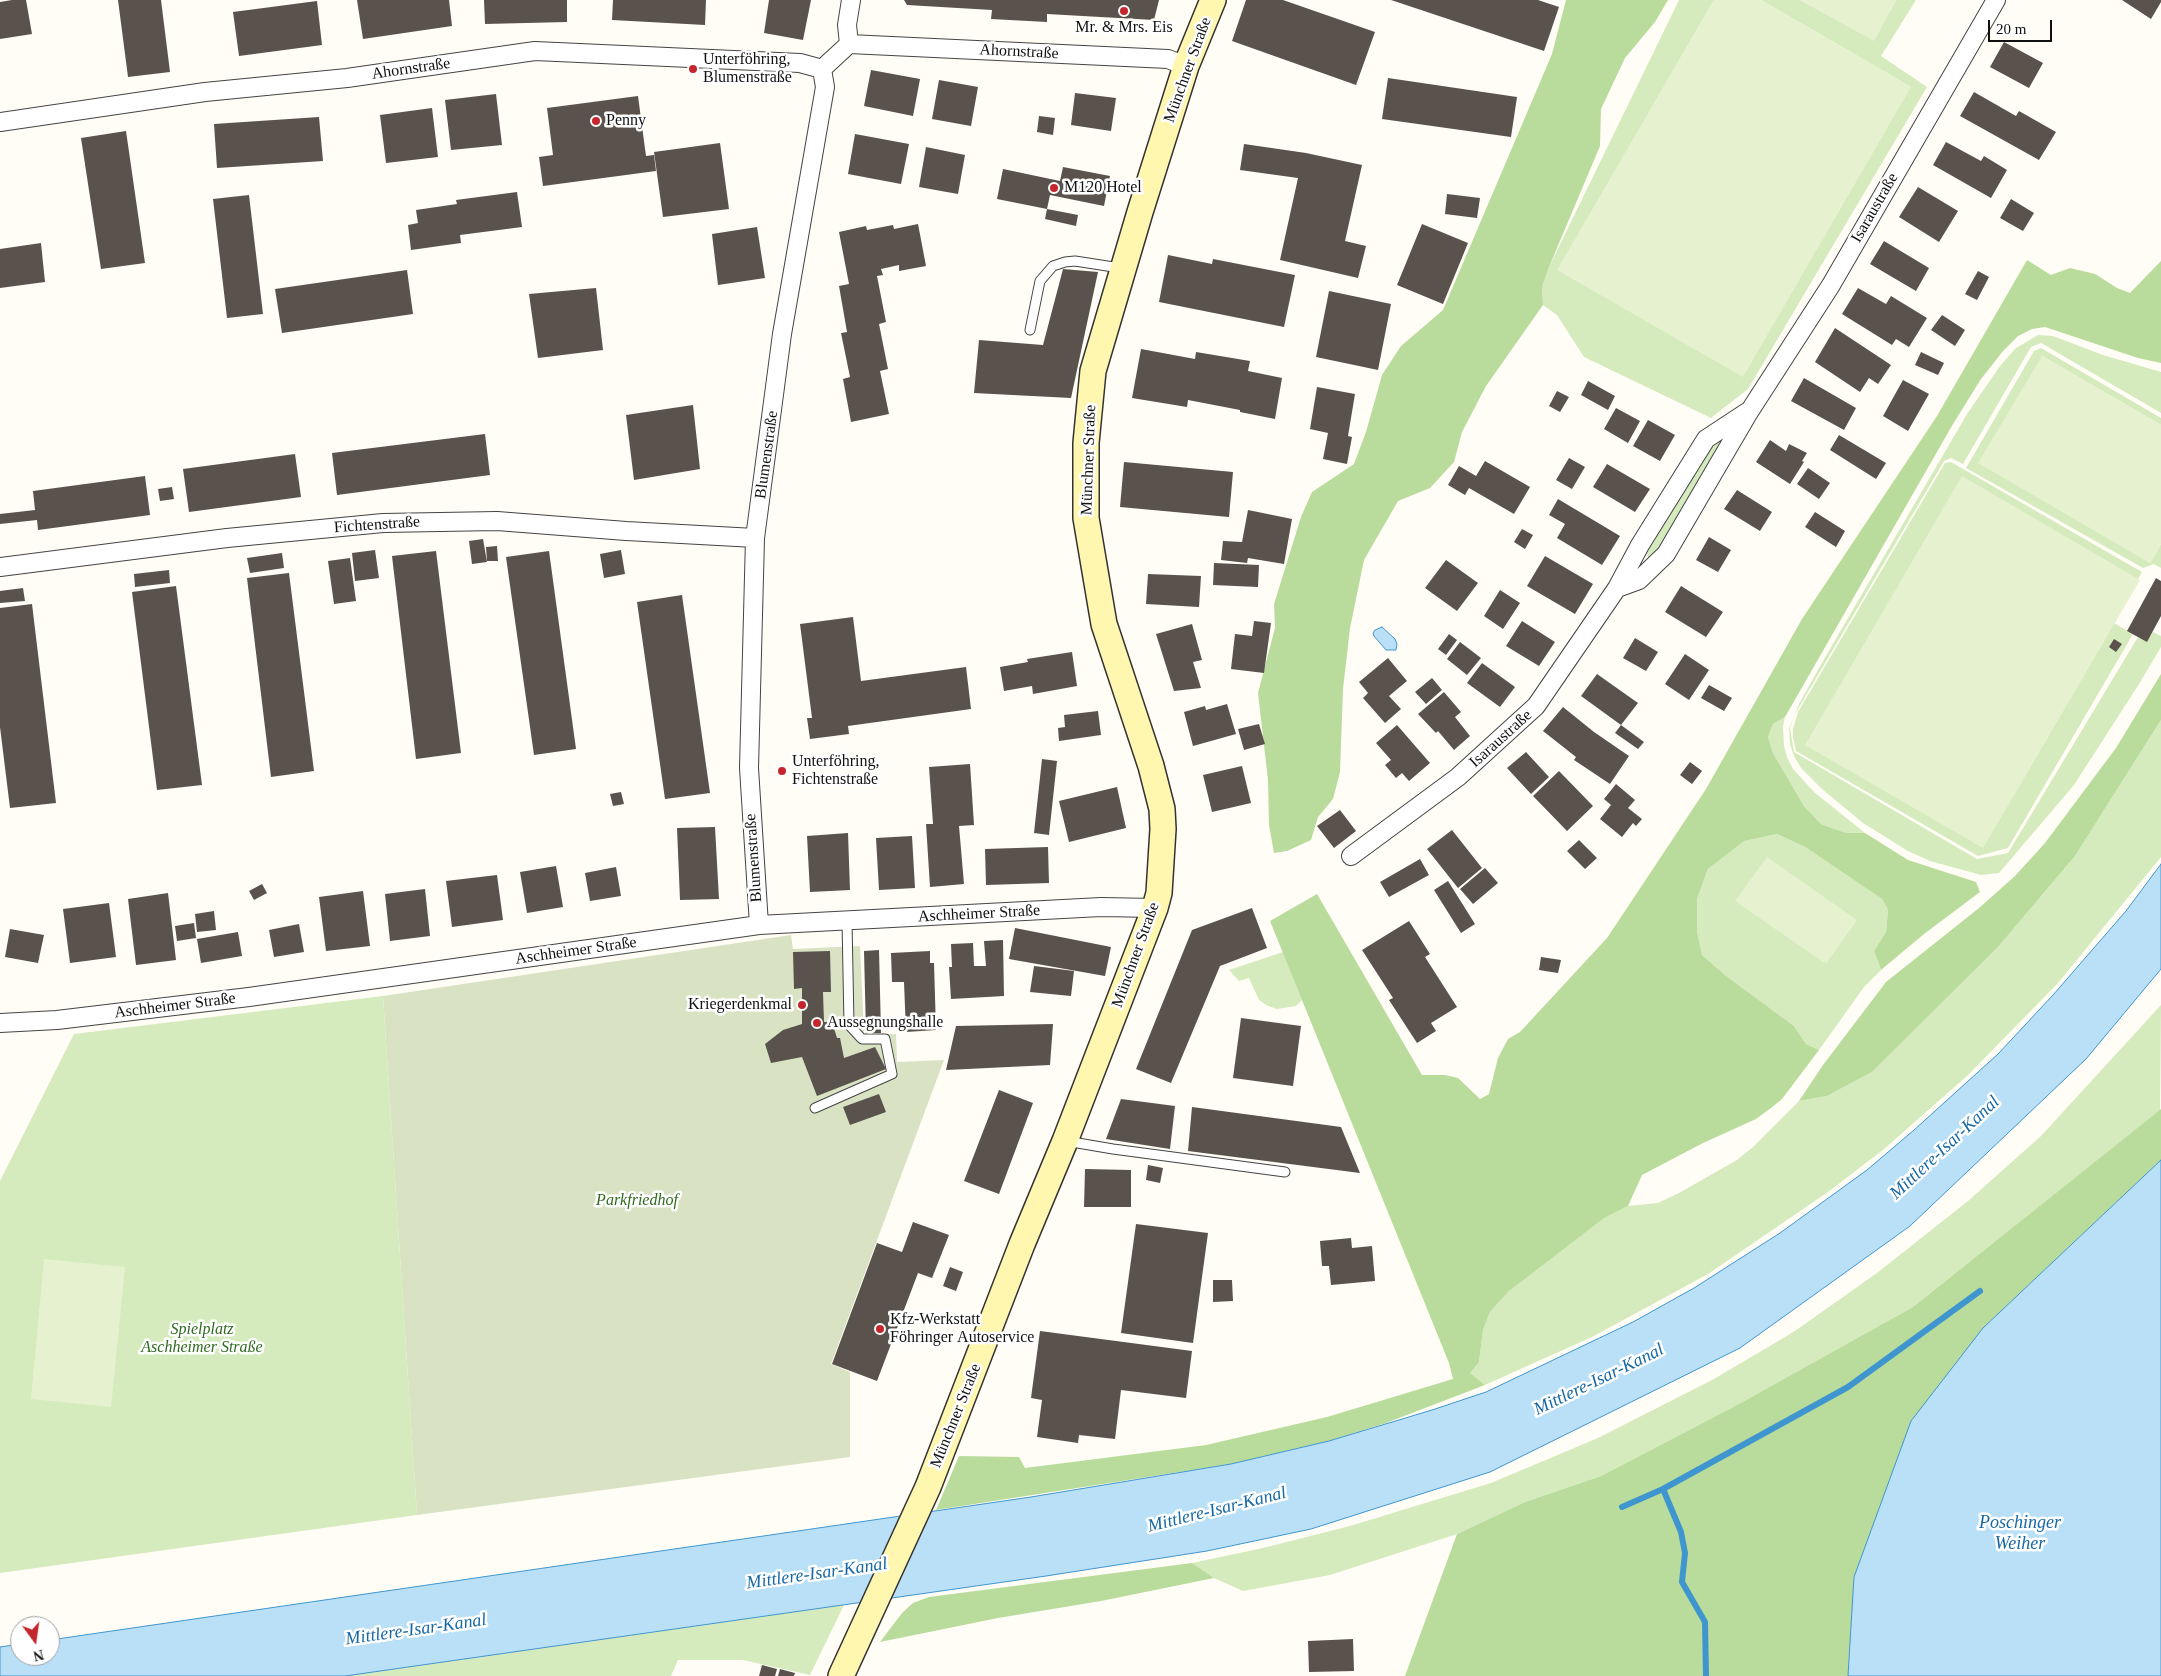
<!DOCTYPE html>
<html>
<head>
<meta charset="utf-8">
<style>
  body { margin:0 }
  #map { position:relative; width:2161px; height:1676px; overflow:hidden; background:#fffdf5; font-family:"Times New Roman",serif }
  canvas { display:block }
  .north { position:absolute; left:10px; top:1616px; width:50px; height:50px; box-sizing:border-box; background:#fff; border:1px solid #a0a0a0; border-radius:50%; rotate:166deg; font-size:14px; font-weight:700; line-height:20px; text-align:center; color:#111 }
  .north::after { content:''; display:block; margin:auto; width:18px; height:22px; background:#c4262e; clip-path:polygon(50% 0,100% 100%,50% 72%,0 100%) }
  .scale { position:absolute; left:1988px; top:20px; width:64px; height:22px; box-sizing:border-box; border:2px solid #111; border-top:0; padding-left:6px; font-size:15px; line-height:18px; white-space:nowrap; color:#111; -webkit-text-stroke:4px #fff; paint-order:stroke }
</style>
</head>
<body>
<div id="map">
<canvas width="2161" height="1676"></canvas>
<div class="north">N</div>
<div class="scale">20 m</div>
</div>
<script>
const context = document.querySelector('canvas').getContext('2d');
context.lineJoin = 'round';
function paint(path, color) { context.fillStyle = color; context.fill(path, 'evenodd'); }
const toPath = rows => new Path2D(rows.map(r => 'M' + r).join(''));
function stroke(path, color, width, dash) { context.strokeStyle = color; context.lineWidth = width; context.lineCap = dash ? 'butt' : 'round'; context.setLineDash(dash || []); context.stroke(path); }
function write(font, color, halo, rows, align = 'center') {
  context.font = font + ' "Times New Roman",serif'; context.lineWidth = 5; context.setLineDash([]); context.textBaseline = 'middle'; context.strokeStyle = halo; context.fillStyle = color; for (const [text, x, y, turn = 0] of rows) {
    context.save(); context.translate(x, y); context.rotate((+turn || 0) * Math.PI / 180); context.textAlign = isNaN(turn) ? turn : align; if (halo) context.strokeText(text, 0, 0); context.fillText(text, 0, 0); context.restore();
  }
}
paint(toPath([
  [1679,0,1714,0,1558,270,1911,87,1761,0,1800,0,1874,40,1896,0,1916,0,1881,56,1927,87,1748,389,1711,418,1584,357,1557,315,1543,305,1542,287,1549,267],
  [2038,335,2053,336,2103,355,2161,372,2161,413,2041,343,2031,347,1963,464,1951,458,1944,461,1795,714,1790,728,1794,752,1977,859,2008,853,2138,637,2147,641,2153,632,2161,636,2161,647,2139,684,2074,785,1999,873,1981,875,1930,861,1908,851,1863,823,1822,789,1801,768,1794,756,1790,744,1789,729,1799,704,1823,661,1967,414,2000,366,2016,348],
  [2041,348,2161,418,2161,425,2042,356,2150,563,2161,544,2161,568,2154,564,2143,568,1966,468,2034,351],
  [1721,438,1724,438,1659,556,1648,558,1647,549,1709,446],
  [1951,462,2142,572,1983,848,2114,623,2133,634,2008,848,1978,856,1796,751,1793,737,1793,729,1798,712,1945,463],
  [1785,717,1783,726,1784,746,1787,757,1793,769,1814,792,1865,833,1846,833,1821,824,1804,806,1773,753,1768,737,1773,724],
  [2161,720,2161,857,2058,983,1968,1075,1883,1150,1828,1192,1708,1274,1592,1337,1485,1385,1469,1373,1479,1362,1483,1330,1490,1312,1509,1291,1558,1252,1604,1218,1628,1206,1658,1203,1679,1193,1737,1160,1753,1147,1799,1101,1827,1096,1872,1072,1998,947,2075,856],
  [1777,834,1805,847,1882,899,1888,910,1886,932,1874,951,1881,970,1864,987,1819,1050,1806,1044,1794,1026,1725,975,1702,955,1697,931,1697,899,1708,869,1743,841],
  [1283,952,1302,1000,1296,1006,1277,1009,1268,1006,1259,1000,1249,978,1239,981,1229,970],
  [383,996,417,1515,0,1573,0,1181,74,1034],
  [2161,1005,2160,1110,1913,1307,1737,1405,1601,1476,1525,1502,1457,1534,1330,1575,1243,1591,1214,1578,1192,1563,1263,1548,1350,1526,1491,1483,1598,1438,1714,1379,1795,1331,1877,1273,1968,1201,2041,1136],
  [844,1605,810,1675,743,1660,678,1660,671,1676,345,1676]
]), '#d5ebbd');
paint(toPath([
  [1566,0,1668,0,1655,22,1625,58,1601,109,1600,146,1549,267,1542,287,1543,305,1486,386,1462,432,1454,462,1430,488,1398,501,1364,560,1350,628,1343,689,1340,772,1333,799,1318,817,1311,840,1287,851,1274,853,1269,825,1268,780,1258,693,1275,628,1274,604,1301,517,1312,492,1354,464,1366,432,1382,375,1401,346,1443,310,1552,54],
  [2027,260,2051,275,2070,268,2095,274,2117,288,2130,293,2161,261,2161,363,2138,358,2045,327,2032,329,2018,336,2003,351,1981,379,1953,424,1785,717,1773,724,1768,737,1773,753,1804,806,1821,824,1846,833,1865,833,1908,860,1976,882,1980,892,1924,934,1881,970,1874,951,1886,932,1888,910,1882,899,1805,847,1777,834,1744,841,1708,869,1697,899,1697,931,1702,955,1725,975,1794,1026,1806,1044,1819,1050,1782,1099,1771,1108,1756,1119,1703,1143,1642,1175,1628,1206,1604,1218,1509,1291,1490,1312,1483,1330,1479,1362,1470,1373,1485,1385,1386,1423,1329,1441,1231,1464,936,1510,959,1456,1019,1457,1025,1468,1206,1445,1327,1417,1453,1379,1449,1363,1270,921,1317,894,1422,1075,1445,1075,1458,1078,1480,1099,1489,1094,1498,1058,1508,1039,1520,1032,1607,938,1706,789,1802,619,1937,416],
  [2161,674,2161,720,2075,856,1998,947,1872,1072,1827,1096,1799,1101,1823,1065,1886,982,1979,908,2015,876,2045,843,2116,748],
  [2161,1109,2161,1160,1983,1328,1854,1577,1848,1676,1405,1676,1457,1534,1525,1502,1601,1476,1737,1405,1913,1307],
  [1192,1563,1214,1578,1101,1601,998,1618,880,1642,902,1613,913,1603,929,1597]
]), '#b9dc9c');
paint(toPath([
  [791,935,793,949,860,946,864,1034,896,1034,897,1062,944,1060,831,1364,850,1372,850,1457,417,1515,383,996]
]), '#d9e3c4');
paint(toPath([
  [1714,0,1761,0,1911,87,1743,377,1557,270],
  [1800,0,1896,0,1874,41],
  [2042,356,2161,425,2161,544,2150,563,1978,463],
  [1962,476,2140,580,1983,848,1805,745],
  [1767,857,1857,920,1826,964,1735,901],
  [44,1259,125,1267,111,1407,31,1399]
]), '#e6f2cf');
const water = toPath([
  [1382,627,1395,639,1397,644,1396,650,1386,650,1374,636,1373,633,1375,630,1382,627],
  [2161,864,2161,969,2086,1059,1910,1226,1740,1348,1490,1472,1311,1529,1207,1551,1046,1576,345,1676,0,1676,0,1647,20,1644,20,1656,50,1656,50,1640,1031,1497,1231,1464,1329,1441,1432,1410,1486,1392,1633,1322,1694,1288,1780,1233,1867,1170,1914,1130,1998,1054,2053,995,2126,911,2161,864],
  [2161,1160,2161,1676,1848,1676,1854,1577,1911,1421,1983,1328,2161,1160]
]);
paint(water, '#b9e0f7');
stroke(water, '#3f96cf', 1);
stroke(toPath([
  [1663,1489,1681,1532,1685,1553,1682,1582,1705,1622,1706,1676],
  [1622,1507,1663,1489,1848,1387,1980,1291]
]), '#3f96cf', 6);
paint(toPath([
  [12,0,26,0,32,34,0,39,0,2],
  [118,0,161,0,170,72,128,77],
  [357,0,449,0,452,26,363,39],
  [484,0,567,0,567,22,485,24],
  [613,0,706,0,705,25,612,20],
  [769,0,811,0,803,40,764,33],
  [904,0,1159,0,1154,20,1047,14,1047,22,991,19,992,10,907,5],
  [1246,0,1283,0,1375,32,1356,85,1232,41],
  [1391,0,1538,0,1559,7,1544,51],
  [2122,0,2161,0,2161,2,2151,19],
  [317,1,322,45,239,56,233,12],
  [2004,42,2043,63,2029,88,1990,67],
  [871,70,920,79,913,116,864,106],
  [1388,78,1517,97,1511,137,1382,119],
  [939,80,978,87,971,126,932,119],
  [1974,92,2016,116,2019,111,2056,132,2039,160,1960,116],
  [1075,93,1116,98,1111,131,1071,125],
  [496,94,502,145,451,150,445,100],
  [638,96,646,156,654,155,656,171,543,186,539,157,553,155,547,108],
  [432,108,438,157,386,163,380,115],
  [1039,116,1055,118,1053,135,1037,132],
  [319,117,323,161,217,168,214,124],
  [126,131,145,263,101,269,81,138],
  [855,134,909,144,901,184,848,174],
  [1946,142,1981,161,1984,156,2007,170,1991,198,1933,165],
  [720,143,729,209,663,217,654,152],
  [1244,144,1306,153,1362,165,1345,241,1366,246,1358,278,1280,260,1298,178,1240,170],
  [926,147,965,155,958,194,919,187],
  [1063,167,1110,176,1104,206,1050,195,1047,209,997,199,1003,169,1060,181],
  [1918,187,1958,211,1939,242,1899,217],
  [517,192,522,227,460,235,461,243,411,250,408,225,418,223,416,210,457,204,456,200],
  [1447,194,1480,198,1477,218,1445,214],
  [249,195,263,314,227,318,213,199],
  [2011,199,2034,213,2023,231,2000,218],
  [1047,209,1078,215,1076,226,1045,219],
  [918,224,926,266,899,271,899,265,881,269,883,275,877,276,886,322,879,324,888,369,880,371,889,414,851,422,843,379,850,377,841,333,847,332,839,286,849,284,839,232,866,226,867,230,893,225,894,229],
  [1422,224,1468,243,1443,304,1397,285],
  [757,227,765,278,718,285,712,234],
  [1884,241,1929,268,1916,291,1870,264],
  [41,243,45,282,0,288,0,249],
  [1168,255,1212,264,1213,259,1295,275,1284,327,1159,302],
  [1063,269,1098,272,1071,398,974,393,979,340,1043,345],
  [407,270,413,314,282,333,275,289],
  [1978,271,1989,277,1977,300,1965,294],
  [596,288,603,350,538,358,529,294],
  [1858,288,1886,304,1891,296,1927,318,1909,347,1896,339,1892,345,1842,314],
  [1329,291,1391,304,1378,370,1316,357],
  [1942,315,1965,330,1955,346,1931,330],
  [1835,328,1891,365,1878,384,1869,378,1860,392,1815,362],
  [1141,349,1195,359,1196,352,1250,361,1248,371,1282,378,1275,419,1240,412,1240,410,1188,400,1187,407,1132,398],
  [1921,352,1944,363,1938,375,1915,365],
  [1804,378,1856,408,1844,430,1791,401],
  [1903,380,1929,394,1908,431,1883,416],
  [1588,381,1615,396,1608,410,1581,395],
  [1317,387,1355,394,1348,436,1352,437,1347,464,1323,459,1328,433,1310,429],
  [1557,391,1569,397,1560,412,1549,406],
  [693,405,700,469,634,480,626,415],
  [1616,408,1640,421,1628,443,1604,429],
  [1648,420,1675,435,1660,461,1633,446],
  [485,434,490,475,337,495,332,453],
  [1839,435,1886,463,1876,479,1830,450],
  [1770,440,1786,451,1789,444,1807,453,1802,461,1804,462,1790,484,1756,462],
  [295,454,301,497,189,512,183,469],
  [1569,458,1585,467,1572,489,1556,480],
  [1485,461,1530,487,1514,514,1469,488,1465,495,1448,485,1459,466,1476,476],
  [1124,462,1233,472,1229,517,1120,507],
  [1607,464,1650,489,1635,512,1593,487],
  [1808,468,1830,483,1819,499,1797,484],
  [145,476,150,515,38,530,37,520,0,524,0,514,35,510,33,491],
  [172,487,174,499,160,501,158,489],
  [1737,490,1772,512,1760,531,1724,509],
  [1558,499,1620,536,1602,565,1557,538,1565,524,1549,515],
  [1248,510,1292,519,1284,564,1248,558,1247,563,1221,560,1223,541,1242,542],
  [1815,512,1845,531,1836,547,1805,527],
  [1522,529,1533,535,1525,549,1514,542],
  [1709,537,1731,550,1718,572,1696,560],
  [483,539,487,562,472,564,469,541],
  [497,546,498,561,487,561,486,547],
  [375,550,379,578,355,581,352,553],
  [621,550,625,574,604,578,600,554],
  [436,551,461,753,416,759,392,556],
  [549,551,576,749,534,755,506,557],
  [282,553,284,568,250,573,247,558],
  [1545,556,1593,584,1575,614,1527,586],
  [350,558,356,601,334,604,328,561],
  [1446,560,1478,583,1457,611,1425,588],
  [1214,563,1259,565,1258,587,1213,585],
  [169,570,170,583,135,587,134,574],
  [289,573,314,771,271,777,247,578],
  [1148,574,1201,576,1199,607,1146,604],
  [2156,578,2161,581,2161,616,2147,642,2127,631],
  [176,586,202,785,157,790,132,592],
  [1681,586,1723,612,1706,637,1665,612],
  [23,588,25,601,0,603,0,591],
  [1500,590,1520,603,1503,629,1484,616],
  [682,595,710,793,665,799,637,602],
  [32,604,56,803,10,808,0,727,0,608],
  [853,617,861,681,966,667,971,709,848,726,849,734,810,739,807,718,812,718,800,624],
  [1254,621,1271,623,1264,673,1231,669,1235,634,1252,636],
  [1522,621,1555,642,1539,666,1506,646],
  [1192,624,1202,660,1193,662,1201,688,1174,691,1156,634],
  [1449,634,1457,640,1446,655,1438,649],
  [1635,638,1658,652,1646,671,1623,658],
  [2114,639,2122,644,2116,652,2109,647],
  [1460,642,1481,658,1467,675,1447,659],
  [1072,652,1077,686,1033,694,1032,686,1004,691,1000,667,1028,662,1027,659],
  [1685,654,1709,670,1689,700,1665,684],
  [1388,658,1407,681,1389,696,1401,709,1385,723,1363,698,1368,693,1359,682],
  [1482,663,1515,687,1500,707,1467,683],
  [1597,674,1638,703,1621,725,1581,696],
  [1432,678,1442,690,1426,704,1415,692],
  [1709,685,1732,698,1724,711,1701,698],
  [1444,692,1461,712,1455,717,1470,736,1454,750,1438,731,1436,733,1418,714],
  [1227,704,1236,734,1193,746,1184,712,1205,706,1206,710],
  [1563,707,1594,732,1629,756,1610,784,1574,760,1576,757,1543,731],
  [1098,711,1101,735,1059,741,1058,728,1065,727,1064,715],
  [1259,724,1265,744,1244,750,1238,729],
  [1397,725,1430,763,1409,781,1402,773,1396,778,1385,765,1391,760,1376,743],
  [1621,725,1644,742,1638,749,1615,733],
  [1526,752,1549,777,1531,794,1507,768],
  [1042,759,1057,761,1049,835,1034,833],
  [1690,762,1702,771,1692,784,1680,775],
  [970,764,974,825,959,826,964,884,930,887,926,824,933,824,929,767],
  [1242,766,1251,803,1212,812,1203,775],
  [1559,771,1593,806,1567,831,1533,796],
  [1616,784,1635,800,1628,808,1642,819,1636,826,1633,823,1622,837,1600,819,1611,805,1604,799],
  [1117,787,1126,828,1069,842,1059,801],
  [621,792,624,804,613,806,610,794],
  [1340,810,1356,831,1334,848,1317,826],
  [715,827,719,899,680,900,677,828],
  [1452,830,1482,868,1458,888,1427,849],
  [848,833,850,890,810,892,807,836],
  [912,836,915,888,879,890,876,838],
  [1579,840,1597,858,1585,869,1567,851],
  [1048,847,1049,883,986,885,985,849],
  [1420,859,1429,875,1389,897,1380,882],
  [556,866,563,907,527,913,520,872],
  [616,867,621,896,590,901,585,873],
  [1485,868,1498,883,1473,904,1460,889],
  [497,875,503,920,452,927,446,881],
  [1448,881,1475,924,1461,933,1434,890],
  [262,884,267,893,254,900,249,891],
  [425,889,430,936,390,941,385,894],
  [363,891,370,946,326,951,319,897],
  [168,893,176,960,136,965,128,899],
  [109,903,116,957,70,963,63,909],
  [1252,908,1267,948,1220,966,1171,1083,1136,1069,1192,930],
  [214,911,216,930,197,932,195,914],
  [1409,921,1430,954,1425,957,1457,1007,1431,1023,1436,1031,1417,1043,1389,1000,1393,998,1362,950],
  [194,923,196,938,177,941,175,926],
  [299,924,304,952,274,957,269,930],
  [1015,928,1111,947,1105,976,1009,959],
  [10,929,44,935,38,963,5,957],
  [238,932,242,956,201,963,197,939],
  [1003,940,1004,996,951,999,949,967,952,967,951,944,973,943,974,966,986,966,984,941],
  [879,950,881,1033,866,1033,864,951],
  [830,951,831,992,823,992,824,1022,832,1022,837,1038,840,1038,844,1058,875,1047,886,1069,817,1096,802,1057,771,1063,765,1044,783,1030,802,1024,802,988,794,989,793,952],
  [930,951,930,963,934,963,936,1030,906,1032,904,982,892,982,891,953],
  [1541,957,1561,960,1558,973,1539,970],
  [1034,966,1074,971,1071,996,1030,992],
  [1241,1018,1301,1026,1293,1086,1233,1078],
  [1053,1024,1050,1065,946,1070,956,1026],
  [999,1090,1033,1103,999,1194,964,1181],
  [879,1094,886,1112,850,1125,843,1107],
  [1121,1099,1175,1106,1170,1149,1106,1139],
  [1192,1107,1341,1127,1360,1173,1188,1151],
  [1148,1165,1163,1168,1160,1183,1146,1180],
  [1085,1169,1131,1170,1131,1207,1084,1207],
  [913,1222,949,1235,932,1278,918,1273,877,1381,832,1364,877,1243,902,1252],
  [1136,1224,1208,1233,1193,1343,1121,1333],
  [1351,1238,1352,1248,1372,1246,1375,1281,1331,1285,1329,1266,1322,1266,1320,1241],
  [950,1267,963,1272,956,1291,943,1286],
  [1213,1280,1232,1280,1233,1301,1213,1302],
  [1040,1331,1192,1351,1186,1398,1121,1390,1115,1439,1079,1435,1078,1443,1037,1437,1042,1400,1031,1398],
  [1353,1639,1354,1671,1309,1672,1308,1641],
  [762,1665,777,1669,775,1676,759,1676],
  [780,1669,795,1673,794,1676,778,1676]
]), '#5a524d');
const lane = toPath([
  [1030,330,1040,281,1053,266,1065,262,1075,261,1120,268],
  [815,1108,892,1074,885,1039,862,1039,849,1025,847,921],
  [1066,1141,1113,1149,1285,1172]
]);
const street = toPath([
  [849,44,1168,59,1186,66],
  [849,44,847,25,851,0],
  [822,69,849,44],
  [0,122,205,92,347,78,535,51,800,63,822,69],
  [0,567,227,538,383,523,497,521,626,531,755,538],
  [1617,588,1639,580,1666,554,1749,412,1831,285,1996,0],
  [1351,856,1458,777,1536,706,1617,588,1640,545,1706,439,1747,412],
  [759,925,749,768,755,538,782,334,825,87,822,69],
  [0,1023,57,1020,249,997,759,925,1101,907,1155,908]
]);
const secondary = toPath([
  [841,1676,928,1487,1022,1244,1065,1141,1155,908,1159,893,1163,829,1162,809,1151,766,1104,624,1086,518,1086,443,1093,371,1140,212,1186,66,1213,0]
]);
stroke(lane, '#444', 11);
stroke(street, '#444', 20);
stroke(secondary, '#333', 28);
stroke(lane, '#fff', 9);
stroke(street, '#fff', 18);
stroke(secondary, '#fff6b0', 25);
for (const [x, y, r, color] of [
  [1124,11,5,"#c4262e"],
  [693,69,5,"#c4262e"],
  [596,121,5,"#c4262e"],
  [1054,188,5,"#c4262e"],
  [782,771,5,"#c4262e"],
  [802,1005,5,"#c4262e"],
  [817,1023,5,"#c4262e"],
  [880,1329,5,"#c4262e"]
]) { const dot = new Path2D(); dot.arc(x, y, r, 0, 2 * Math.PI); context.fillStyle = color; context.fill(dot); stroke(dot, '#fff', 2); }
write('16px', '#111', '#fff', [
  ["Mr. & Mrs. Eis",1124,28,"center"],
  ["Unterföhring,",703,60],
  ["Blumenstraße",703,78],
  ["Penny",606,121],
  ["M120 Hotel",1064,188],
  ["Unterföhring,",792,762],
  ["Fichtenstraße",792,780],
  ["Kriegerdenkmal",792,1005,"right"],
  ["Aussegnungshalle",827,1023],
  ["Kfz-Werkstatt",890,1320],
  ["Föhringer Autoservice",890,1338]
], 'left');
write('16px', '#111', '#fff', [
  ["Ahornstraße",1019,52,3],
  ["Ahornstraße",411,69,-8],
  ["Münchner Straße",1188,70,-70],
  ["Isaraustraße",1875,208,-60],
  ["Blumenstraße",767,455,-82],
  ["Münchner Straße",1089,460,-88],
  ["Fichtenstraße",377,525,-4],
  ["Isaraustraße",1501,739,-42],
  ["Blumenstraße",754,858,-94],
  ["Aschheimer Straße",979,914,-3],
  ["Aschheimer Straße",576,951,-8],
  ["Münchner Straße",1136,955,-70],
  ["Aschheimer Straße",175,1006,-7],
  ["Münchner Straße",956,1416,-68]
]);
write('italic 16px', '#2f6b1f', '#fff', [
  ["Parkfriedhof",637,1201],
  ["Spielplatz",202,1330],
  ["Aschheimer Straße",202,1348]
]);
write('italic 18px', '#1768a6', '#fff', [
  ["Mittlere-Isar-Kanal",1945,1148,-43],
  ["Mittlere-Isar-Kanal",1599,1380,-26],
  ["Mittlere-Isar-Kanal",1217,1510,-14],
  ["Poschinger",2020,1523],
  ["Weiher",2020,1544],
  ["Mittlere-Isar-Kanal",817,1574,-8],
  ["Mittlere-Isar-Kanal",416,1630,-8]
]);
</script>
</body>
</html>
